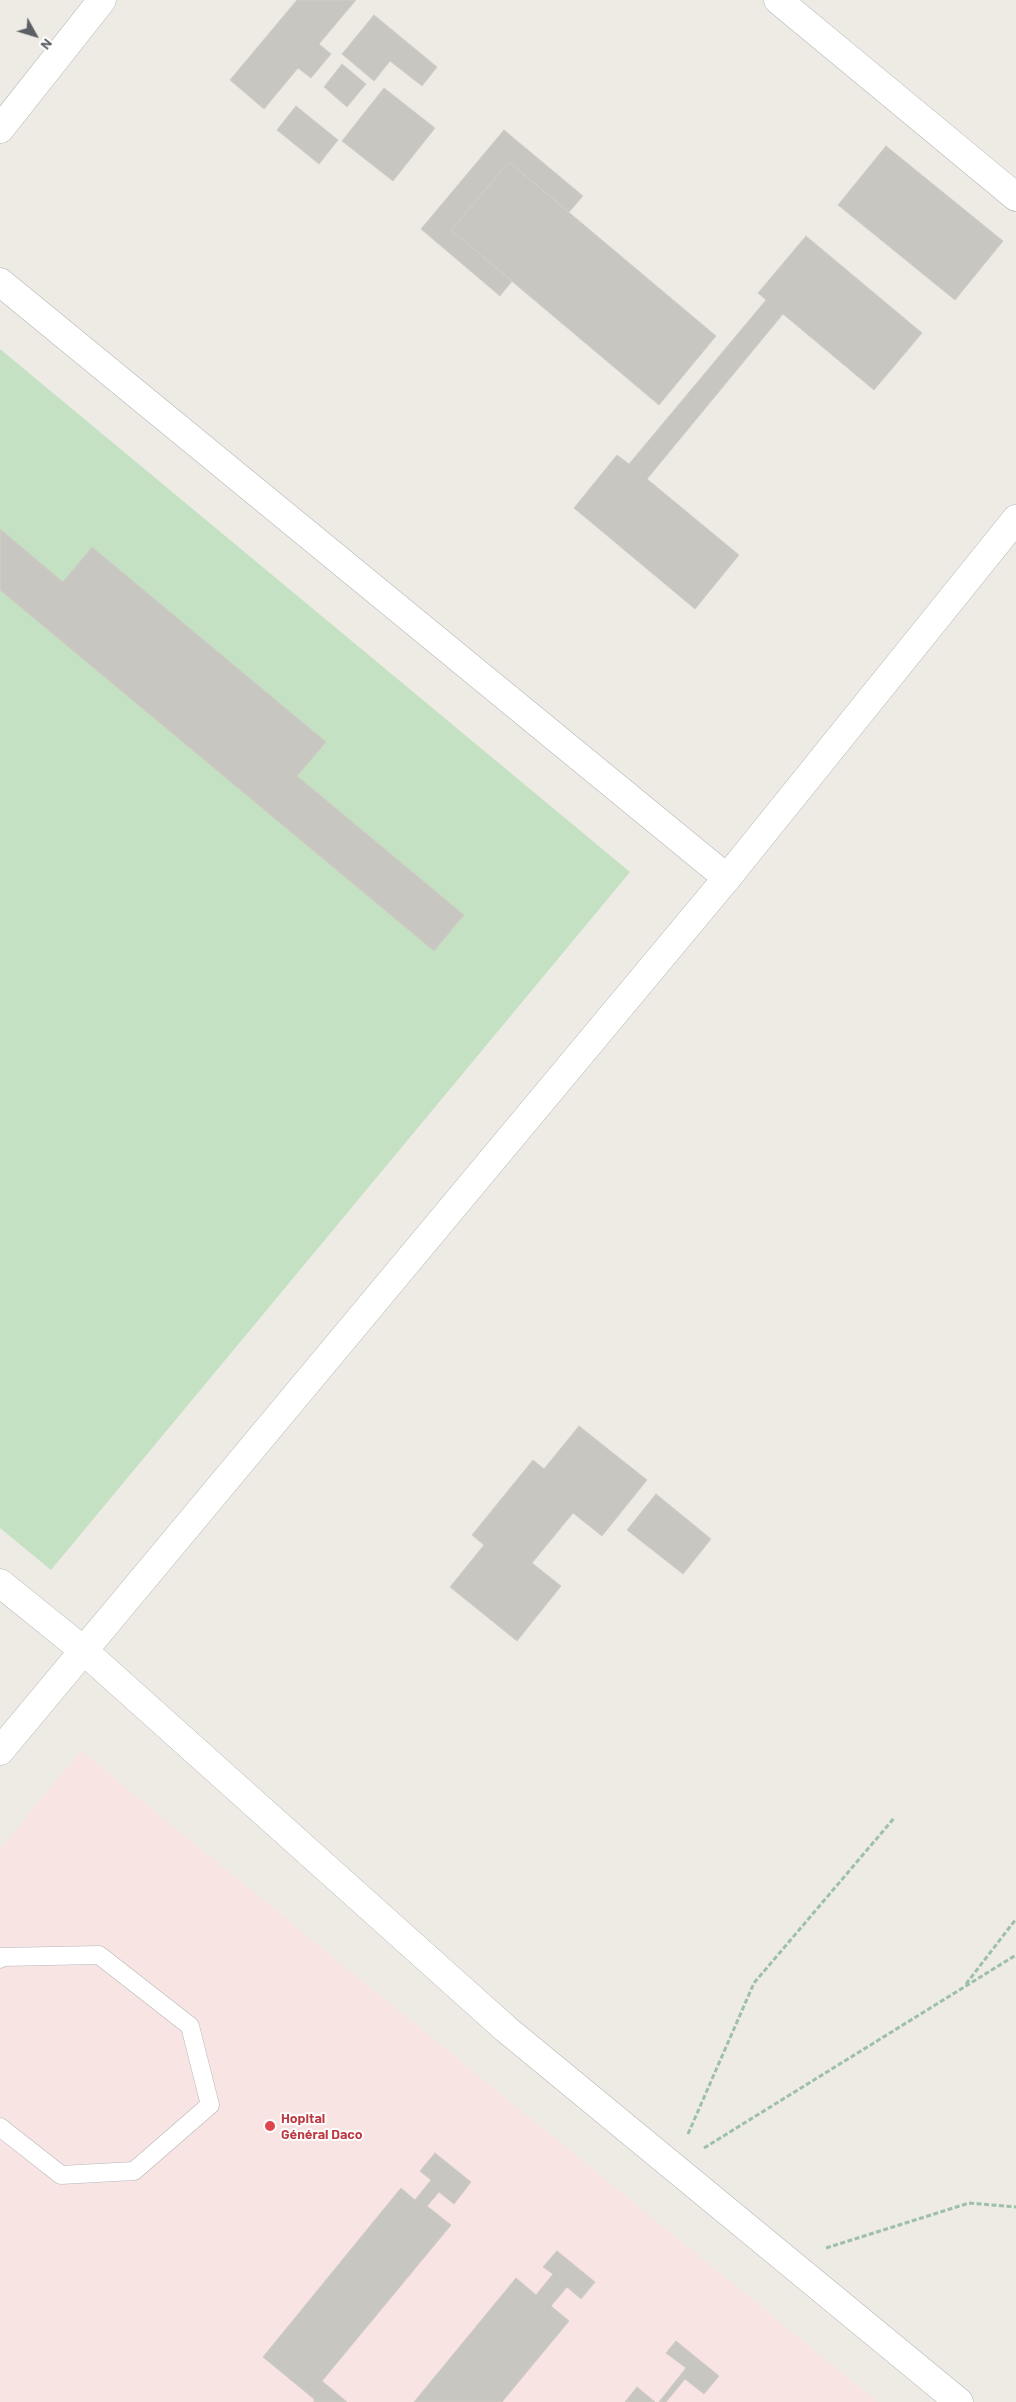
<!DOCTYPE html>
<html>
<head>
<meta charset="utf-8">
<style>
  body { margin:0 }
  #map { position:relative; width:1016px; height:2402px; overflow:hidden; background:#edebe4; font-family:Barlow,sans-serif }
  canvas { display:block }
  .north { position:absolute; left:10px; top:10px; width:50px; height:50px; -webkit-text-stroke:4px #fff; paint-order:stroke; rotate:129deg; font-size:14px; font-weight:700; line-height:20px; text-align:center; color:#5c5f63 }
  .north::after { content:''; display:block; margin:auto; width:18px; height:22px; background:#5c5f63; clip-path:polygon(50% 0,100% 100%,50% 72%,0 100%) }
</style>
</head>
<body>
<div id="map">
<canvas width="1016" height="2402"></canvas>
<div class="north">N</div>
</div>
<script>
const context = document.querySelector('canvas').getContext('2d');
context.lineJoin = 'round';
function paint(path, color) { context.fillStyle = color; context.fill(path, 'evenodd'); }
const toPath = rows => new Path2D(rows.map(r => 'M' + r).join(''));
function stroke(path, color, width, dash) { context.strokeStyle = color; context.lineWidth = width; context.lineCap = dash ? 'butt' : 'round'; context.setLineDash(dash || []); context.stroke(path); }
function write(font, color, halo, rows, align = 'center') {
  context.font = font + ' Barlow,sans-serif'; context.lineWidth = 4; context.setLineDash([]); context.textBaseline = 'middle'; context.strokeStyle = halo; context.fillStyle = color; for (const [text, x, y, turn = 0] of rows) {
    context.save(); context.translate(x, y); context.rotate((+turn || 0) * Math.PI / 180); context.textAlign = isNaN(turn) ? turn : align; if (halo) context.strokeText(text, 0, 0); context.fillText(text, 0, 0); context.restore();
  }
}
paint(toPath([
  [81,1751,878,2402,0,2402,0,1849]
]), '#f8e4e2');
paint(toPath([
  [0,349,630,872,51,1570,0,1528]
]), '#c4e1c4');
const building = toPath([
  [297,0,356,0,319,44,331,54,311,78,298,68,264,109,230,80,297,0],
  [374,15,437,67,422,86,390,61,374,81,342,54,374,15],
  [342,64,366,84,347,107,324,87,342,64],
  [384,88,435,128,393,181,342,141,384,88],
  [296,106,338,140,319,164,277,130,296,106],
  [504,130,583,196,569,212,509,162,451,230,512,281,500,296,421,229,504,130],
  [886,146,1003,241,955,300,838,205,886,146],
  [509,162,716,336,659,405,451,230,509,162],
  [806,236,922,333,874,390,783,314,647,479,739,555,695,609,574,508,617,455,629,464,766,300,758,293,806,236],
  [0,529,63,582,92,547,326,742,297,776,464,915,434,951,0,590,0,529],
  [579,1426,647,1480,602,1536,573,1513,532,1563,561,1586,517,1641,450,1587,484,1545,472,1535,533,1460,544,1469,579,1426],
  [656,1494,711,1539,683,1574,627,1530,656,1494],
  [435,2153,471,2182,454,2204,439,2192,427,2206,451,2225,322,2381,347,2402,314,2402,314,2399,263,2357,401,2188,415,2200,431,2180,420,2171,435,2153],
  [557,2251,595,2282,581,2299,567,2287,551,2306,569,2321,502,2402,414,2402,516,2278,536,2295,553,2274,543,2267,557,2251],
  [676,2341,719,2376,704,2394,685,2379,666,2402,659,2402,686,2368,666,2353,676,2341],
  [637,2387,655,2402,625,2402,637,2387]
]);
paint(building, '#c8c6c1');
stroke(building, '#d1cdc3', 1);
const service = toPath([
  [0,1959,2,1957,99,1955,190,2026,210,2105,134,2171,61,2175,0,2127]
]);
const minor = toPath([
  [778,0,1016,197],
  [0,129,102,0],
  [0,282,727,878],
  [0,1583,83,1650,506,2029,959,2402]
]);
const tertiary = toPath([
  [0,1751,727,878,1016,519]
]);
stroke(service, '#b5b6ba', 19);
stroke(minor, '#b5b6ba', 29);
stroke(tertiary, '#b5b6ba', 29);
stroke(toPath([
  [966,1984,1016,1919],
  [688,2134,754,1983,895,1817],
  [704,2148,1016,1955],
  [826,2248,969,2203,1016,2207]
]), '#9dc0a7', 3, [5, 2.5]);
stroke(service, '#fff', 18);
stroke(minor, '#fff', 28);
stroke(tertiary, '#fff', 28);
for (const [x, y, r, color] of [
  [270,2126,6,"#e0444e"]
]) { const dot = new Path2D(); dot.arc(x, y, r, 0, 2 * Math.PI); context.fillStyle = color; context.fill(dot); stroke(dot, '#fff', 2); }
write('bold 14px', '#be3a42', '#fff', [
  ["Hopital",281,2118],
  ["Général Daco",281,2134]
], 'left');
</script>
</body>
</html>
